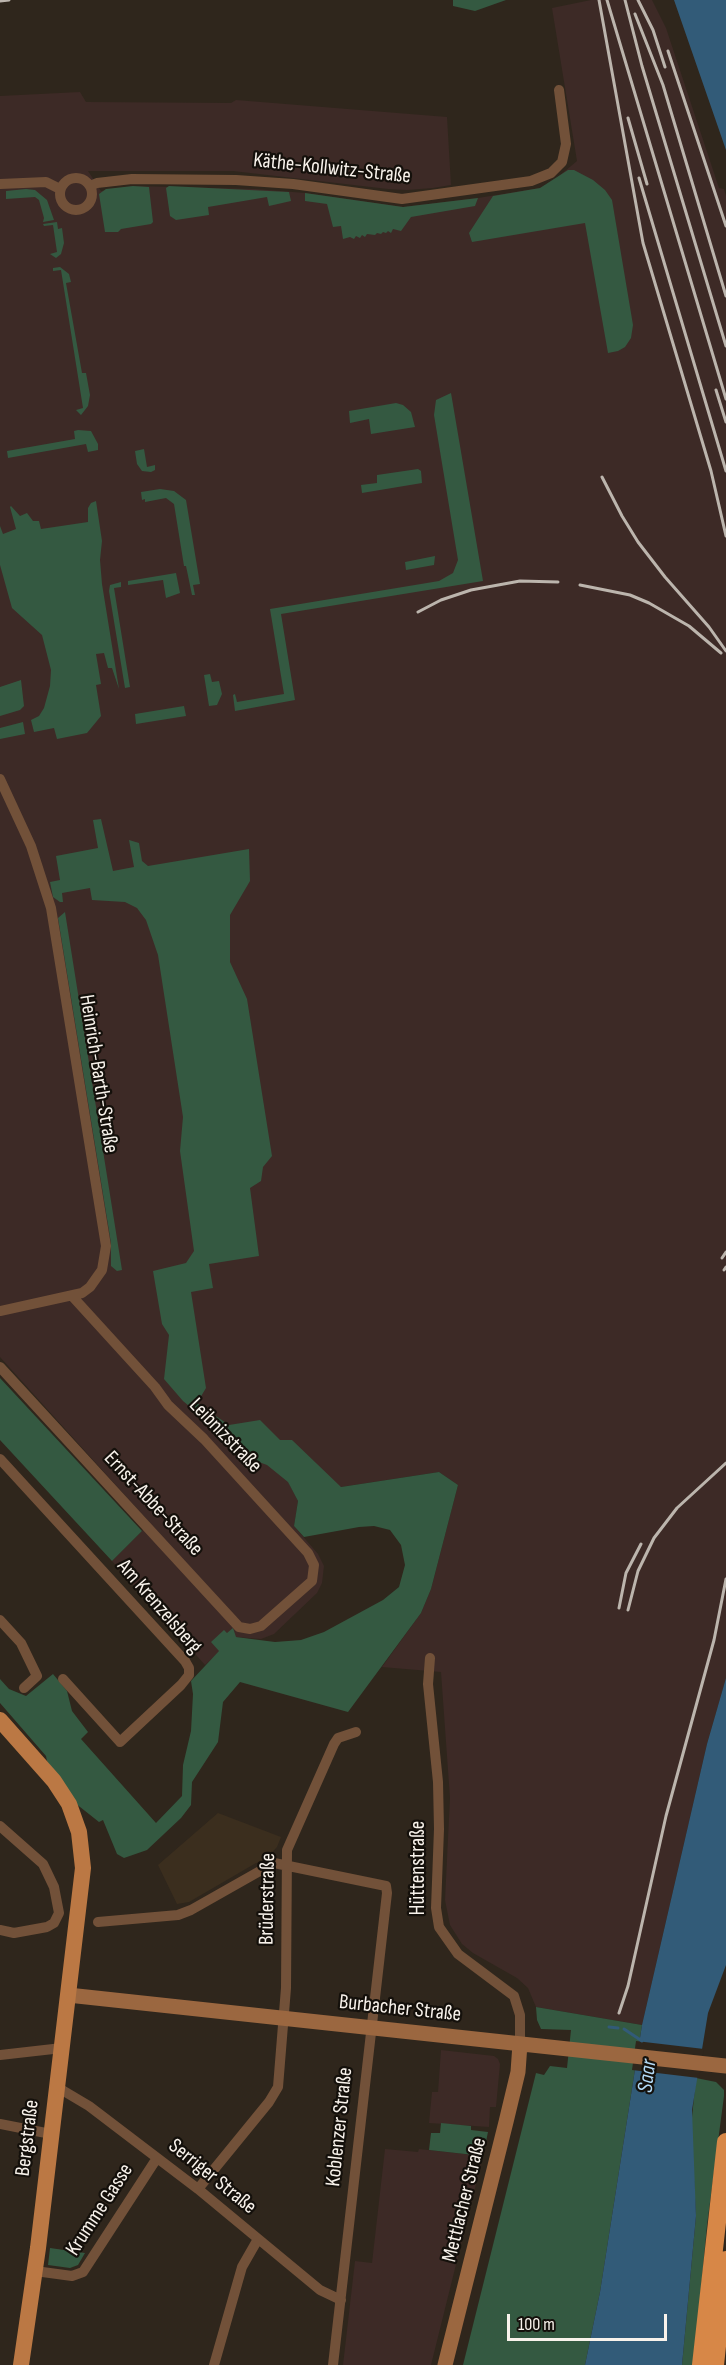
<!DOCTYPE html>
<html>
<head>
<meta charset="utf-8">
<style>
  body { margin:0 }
  #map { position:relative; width:726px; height:2365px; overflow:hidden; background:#2f261c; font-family:"Sofia Sans Condensed",sans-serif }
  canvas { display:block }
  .scale { position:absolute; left:507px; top:2314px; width:160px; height:27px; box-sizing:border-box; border:3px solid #f8f2eb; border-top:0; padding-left:8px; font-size:18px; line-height:21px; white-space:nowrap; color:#f8f2eb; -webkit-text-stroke:4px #14100b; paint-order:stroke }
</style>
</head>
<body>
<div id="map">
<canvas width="726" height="2365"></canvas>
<div class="scale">100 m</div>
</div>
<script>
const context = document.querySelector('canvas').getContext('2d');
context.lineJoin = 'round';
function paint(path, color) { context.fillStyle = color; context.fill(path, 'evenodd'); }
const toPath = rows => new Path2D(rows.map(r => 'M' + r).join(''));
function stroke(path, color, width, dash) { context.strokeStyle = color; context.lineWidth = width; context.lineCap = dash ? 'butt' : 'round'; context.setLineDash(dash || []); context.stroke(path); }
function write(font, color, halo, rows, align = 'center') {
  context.font = font + ' "Sofia Sans Condensed",sans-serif'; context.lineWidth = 4.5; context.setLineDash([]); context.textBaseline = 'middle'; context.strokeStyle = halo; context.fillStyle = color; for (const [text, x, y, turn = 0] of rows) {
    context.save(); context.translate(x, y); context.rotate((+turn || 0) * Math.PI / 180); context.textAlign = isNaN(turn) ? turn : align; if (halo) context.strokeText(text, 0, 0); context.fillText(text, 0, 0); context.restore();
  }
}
paint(toPath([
  [591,0,652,0,666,28,719,188,724,189,726,196,726,1678,707,1744,642,2025,536,2007,528,1988,517,1978,473,1953,462,1944,450,1925,445,1900,450,1798,441,1672,382,1667,421,1613,431,1589,458,1485,439,1472,341,1487,289,1483,298,1501,294,1526,318,1554,324,1566,322,1583,317,1593,274,1634,261,1639,236,1637,205,1665,112,1561,150,1523,0,1357,0,96,80,92,86,102,231,103,236,100,447,117,451,185,433,188,407,190,388,189,233,171,88,171,101,191,133,186,256,189,305,193,403,207,478,198,540,188,553,181,577,161,552,8],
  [441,2050,494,2056,498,2059,500,2064,496,2107,490,2107,489,2127,429,2123,432,2092,438,2092],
  [385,2149,418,2152,419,2149,483,2156,431,2365,343,2365,355,2261,372,2263]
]), '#3d2a26');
paint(toPath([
  [218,1813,281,1837,277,1847,264,1861,256,1863,189,1902,177,1904,158,1865]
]), '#3b2e1e');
paint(toPath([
  [453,0,506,0,475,11,453,6],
  [568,170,574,170,593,180,605,190,612,200,633,325,631,338,625,347,618,351,608,353,585,223,472,242,469,233,493,196,540,188],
  [133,186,149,187,153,222,151,224,121,229,118,232,105,232,99,194,106,189],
  [169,186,289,192,291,201,269,206,267,197,208,207,209,215,176,220,170,216,166,188],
  [26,189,35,190,47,200,54,220,43,222,44,218,39,200,35,197,6,199,6,191],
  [305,193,403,207,478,198,475,206,411,217,401,231,393,229,391,233,388,231,386,233,383,232,381,234,377,233,375,235,367,234,365,237,362,235,360,238,356,236,354,239,350,237,343,239,341,226,333,227,327,204,305,201],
  [57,222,58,229,62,228,64,243,61,254,56,258,50,254,57,252,53,225,44,226,43,224],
  [60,267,69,274,71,282,66,283,82,373,86,373,90,395,88,406,81,415,76,410,83,408,61,270,53,271,53,268],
  [451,393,483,581,281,614,295,700,235,711,233,695,235,694,237,702,284,694,270,609,439,581,453,573,458,560,434,415,436,400],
  [396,403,403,405,411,412,415,427,371,434,369,419,350,423,349,411],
  [78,430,91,431,98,444,98,450,88,452,86,444,8,458,7,451,75,439,74,431],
  [144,449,147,467,155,465,155,470,151,472,142,471,137,464,135,451],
  [418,469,421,471,422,483,362,493,361,485,377,483,377,475],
  [160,489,174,491,186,500,200,584,193,585,195,595,192,595,186,566,184,566,174,504,166,498,145,502,145,499,142,500,141,492],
  [96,501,102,541,100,560,102,584,119,689,112,668,108,668,104,653,96,654,101,684,96,685,101,716,87,733,57,739,54,728,34,732,31,720,39,716,44,708,50,686,51,670,42,635,12,608,0,565,0,526,3,534,16,529,10,507,11,506,20,516,27,513,33,521,39,521,41,529,88,522,88,508,91,503],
  [435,556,434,565,406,570,405,562],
  [176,573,180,593,166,598,163,580,128,585,128,581],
  [121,582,121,587,114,588,130,687,125,688,109,591,110,585],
  [210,674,212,682,219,681,222,694,217,705,209,706,204,675],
  [21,680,24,706,20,710,0,716,0,687],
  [184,706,186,716,136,724,135,714],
  [23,722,25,734,0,739,0,728],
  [101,819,113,871,134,867,129,840,139,843,142,861,148,866,249,849,250,881,230,915,230,962,247,999,272,1156,263,1167,261,1181,250,1188,259,1256,209,1264,213,1288,191,1292,206,1388,197,1403,229,1425,260,1420,280,1440,292,1440,341,1487,439,1472,458,1485,431,1589,421,1613,348,1712,240,1682,223,1702,218,1742,192,1782,191,1805,181,1818,147,1850,124,1858,117,1854,103,1820,99,1822,75,1803,47,1761,46,1756,0,1703,0,1679,9,1689,26,1696,53,1674,67,1691,72,1711,88,1732,81,1739,156,1823,182,1796,183,1765,191,1731,193,1694,191,1681,219,1651,211,1642,224,1630,227,1633,233,1628,236,1637,275,1642,301,1640,324,1632,383,1600,399,1587,405,1565,401,1545,390,1530,374,1526,359,1527,304,1537,294,1526,298,1501,288,1482,267,1465,256,1461,183,1401,164,1379,169,1335,162,1324,153,1271,186,1263,194,1251,180,1151,183,1117,158,955,146,920,137,908,125,902,92,900,90,888,62,893,63,902,60,902,53,897,50,882,60,880,56,856,98,848,93,820],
  [65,912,122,1270,117,1271,111,1266,111,1243,58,918],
  [0,1378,142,1531,112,1561,0,1440],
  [536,2007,642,2025,600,2292,585,2365,463,2365,536,2073,544,2075,550,2066,567,2068,571,2030,541,2029,537,2020],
  [696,2078,716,2082,724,2090,724,2096,707,2225,694,2365,682,2365,696,2216,691,2127],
  [441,2123,471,2126,471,2130,488,2132,483,2156,429,2150,431,2133,440,2133],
  [50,2248,85,2253,78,2265,70,2268,48,2265]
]), '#345941');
paint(toPath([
  [674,0,726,0,726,150],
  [726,1678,726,1965,708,2013,692,2110,696,2216,682,2365,585,2365,600,2292,642,2025,707,1744]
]), '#325b78');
paint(toPath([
  [636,2041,704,2049,699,2078,632,2070]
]), '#2f261c');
stroke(toPath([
  [609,2027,618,2028],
  [624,2029,642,2041]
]), '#325b78', 3);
stroke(toPath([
  '60 194a16 16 0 1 1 32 0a16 16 0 1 1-32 0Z',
  [0,184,46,182,60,189],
  [90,186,97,183,132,179,236,180,293,184,402,199,531,181,551,173,562,162,566,144,559,90],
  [0,779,31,846,51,908,106,1246,102,1270,90,1287,82,1293,0,1311],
  [0,1367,239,1627,250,1629,261,1626,312,1581,314,1565,308,1553,204,1439,168,1405,155,1387,72,1296],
  [0,1459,185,1661,189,1668,189,1675,181,1685,120,1742,63,1679],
  [0,1620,21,1643,37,1676,24,1688],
  [430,1658,428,1684,438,1782,439,1829,436,1908,439,1927,458,1954,514,1996,520,2015,520,2044],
  [0,1826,43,1864,54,1887,59,1913,54,1923,47,1927,14,1933,0,1930],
  [98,1922,178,1915,191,1910,274,1863,386,1886,387,1893,333,2365],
  [0,2055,62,2048],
  [57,2087,89,2106,198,2189,320,2290,341,2300],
  [0,2124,51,2134],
  [198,2189,269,2102,278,2087,286,1988,287,1850,334,1744,338,1738,356,1732],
  [35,2271,72,2276,83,2272,157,2158],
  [214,2365,242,2267,258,2239]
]), '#725139', 10);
stroke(toPath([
  [68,1995,726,2066],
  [445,2365,506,2122,518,2072,520,2044]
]), '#9b6740', 15);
stroke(toPath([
  [0,1720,54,1781,69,1804,79,1832,83,1868,38,2248,21,2365]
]), '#bb7844', 16);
stroke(toPath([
  [701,2365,726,2142],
  [715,2365,726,2260]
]), '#d78747', 18);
stroke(toPath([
  [599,0,643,243,711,471,726,536],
  [607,0,726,399],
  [625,0,642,66,726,346],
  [638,0,653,30,665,67],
  [0,1,9,0],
  [635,14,663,85,726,296],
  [668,51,726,226],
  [628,118,647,184],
  [639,178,726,471],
  [716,390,726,422],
  [602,477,622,516,638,542,665,577,709,627,726,651],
  [580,585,630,595,649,603,689,626,721,653],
  [418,612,441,600,471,590,520,581,558,582],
  [722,1258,726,1252],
  [724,1270,726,1267],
  [619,1608,626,1573,641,1544],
  [628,1610,638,1571,654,1538,677,1508,726,1463],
  [619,2013,628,1986,666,1816,714,1640,726,1579]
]), '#bcb5ad', 3);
write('21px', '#f8f2eb', '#14100b', [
  ["Käthe-Kollwitz-Straße",332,169,6],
  ["Heinrich-Barth-Straße",98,1074,81],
  ["Leibnizstraße",225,1436,46],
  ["Ernst-Abbe-Straße",153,1504,47],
  ["Am Krenzelsberg",159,1607,49],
  ["Hüttenstraße",419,1868,-90],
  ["Brüderstraße",268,1899,-89],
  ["Burbacher Straße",400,2009,6],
  ["Koblenzer Straße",340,2127,-84],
  ["Bergstraße",28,2138,-83],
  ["Serriger Straße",212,2177,39],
  ["Mettlacher Straße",465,2200,-76],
  ["Krumme Gasse",100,2210,-57]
]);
write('italic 22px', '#b3daf7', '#14100b', [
  ["Saar",648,2076,-83]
]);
</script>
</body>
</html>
